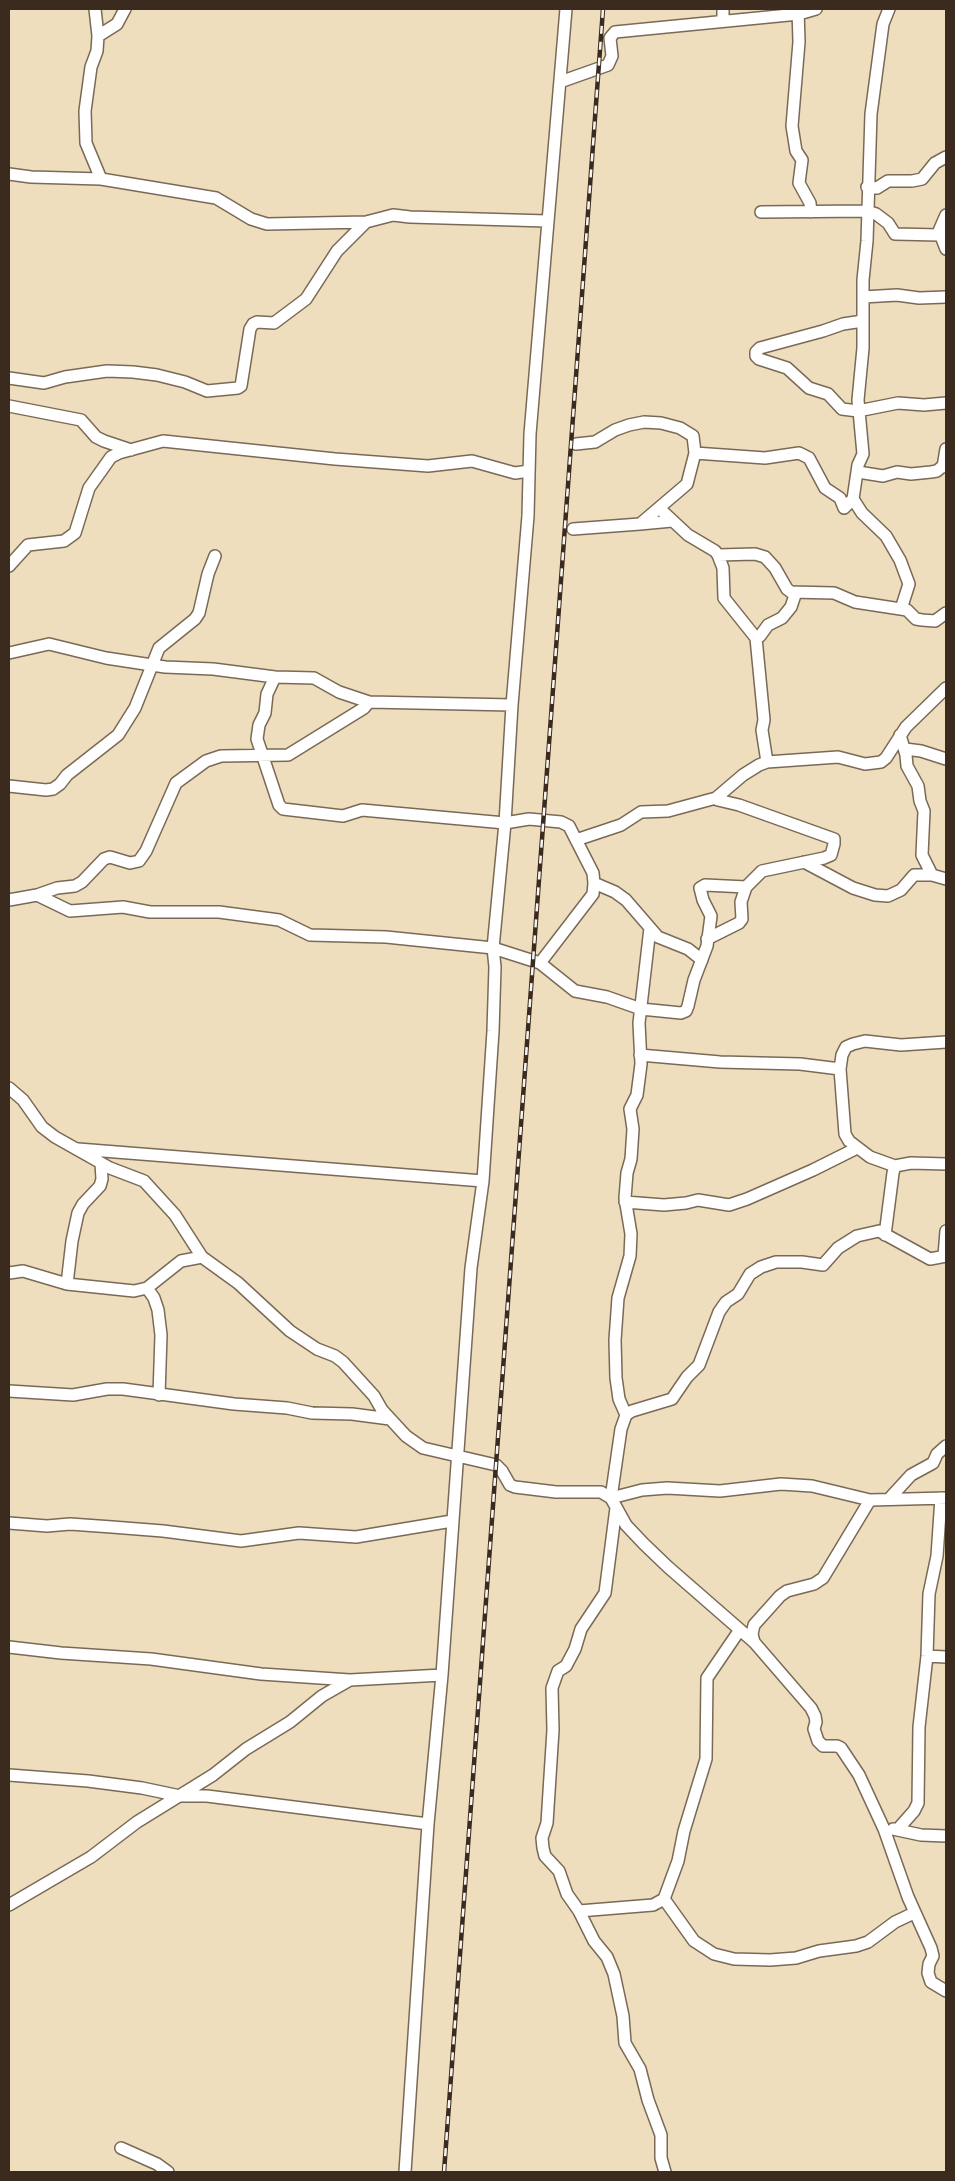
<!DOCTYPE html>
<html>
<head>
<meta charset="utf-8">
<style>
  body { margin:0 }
  #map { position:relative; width:955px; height:2181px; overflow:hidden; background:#eedebd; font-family:Delius,sans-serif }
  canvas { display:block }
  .frame { position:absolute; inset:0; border:10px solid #3b2a1e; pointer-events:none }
</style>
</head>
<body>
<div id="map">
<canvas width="955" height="2181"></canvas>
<div class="frame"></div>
</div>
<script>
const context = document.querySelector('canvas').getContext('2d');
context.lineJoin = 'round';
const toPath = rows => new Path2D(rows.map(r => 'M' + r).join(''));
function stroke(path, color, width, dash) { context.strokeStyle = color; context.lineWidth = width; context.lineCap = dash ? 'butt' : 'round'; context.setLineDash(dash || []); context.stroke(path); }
const street = toPath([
  [95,9,98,36,97,51,91,67,85,111,86,143,101,179],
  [723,9,723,21],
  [798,9,799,42,792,126,796,151,802,160,799,183,810,203,811,212],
  [98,36,117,24,125,9],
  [560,82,608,65,612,56,610,38,615,32,799,14,816,9],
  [9,174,31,177,101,179,216,198,251,219,267,224,366,222,393,215,410,217,547,221],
  [867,187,877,188,888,181,912,181,922,179,935,163,946,157],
  [761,212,867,211,876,214,888,223,895,234,939,235],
  [946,215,939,231,946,249],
  [863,297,897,295,919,298,946,297],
  [863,321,843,324,823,331,760,348,756,352,756,356,759,359,787,368,809,388,828,394,842,409,858,411,898,403,924,405,946,403],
  [9,378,44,383,65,377,107,371,133,372,157,375,185,382,207,391,238,388,241,386,250,329,253,324,257,322,274,323,306,299,337,251,366,222],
  [9,406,81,420,96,437,104,441,131,450],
  [695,453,765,458,799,453,809,458,825,488,840,498,844,508,853,499,858,465,863,454,858,400,863,348,863,280,867,241,871,114,883,24,889,9],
  [943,467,946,449],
  [858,472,883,476,897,472,911,474,931,472,937,471,946,463],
  [853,499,862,513,886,536,900,560,909,584,901,609],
  [659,508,688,535,715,551,718,555,723,568,724,598,756,638,764,720,762,730,767,762],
  [640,524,672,521],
  [573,529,640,524,687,484,695,453,693,436,680,428,661,423,644,422,629,425,615,430,595,442,576,444],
  [718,555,755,554,765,557,775,568,787,589,791,592,834,593,855,602,907,610,916,619,922,620,935,621,946,613],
  [9,566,28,545,64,541,75,533,89,488,111,457,119,453,163,441,335,459,428,466,472,461,515,473,529,471],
  [756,638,760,636,768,625,782,618,791,607,796,592],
  [9,653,49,644,106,658,165,667,213,669,275,677,314,678,339,692,369,702,512,705],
  [275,677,267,694,265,713,259,725,257,739,279,805,283,809,343,816,362,810,505,823,529,819,561,822,569,826,593,873,594,883,593,894,540,963],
  [900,735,906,755,907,766,918,786,920,801,924,811,922,855,932,875],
  [905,749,921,751,946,759],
  [9,786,46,790,53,789,60,784,67,775,118,735,135,708,159,648,195,619,199,613,208,574,215,556],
  [576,840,621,825,641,812,668,811,716,798,743,775,759,765,767,762,838,757,865,764,881,762,886,758,906,727,946,688],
  [804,862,853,888,875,895,888,896,901,890,914,875,932,875,946,879],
  [594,883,615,892,626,900,658,937,688,949,702,960],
  [37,895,70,911,123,907,150,912,219,912,279,920,310,935,386,937,493,948,540,963,575,991,607,997,641,1009,681,1013,686,1011,688,1006,694,980,707,946,711,916,703,900,700,888,705,885,746,887],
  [9,900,37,895,57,888,75,886,82,882,104,859,110,857,130,863,139,861,146,851,176,783,206,761,221,756,288,755,364,708,369,702],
  [707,939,739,923,742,919,741,902,746,887,762,871,824,858,831,855,834,844,834,839,739,805,718,800,716,798],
  [946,1042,901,1045,865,1041,853,1044,846,1047,842,1055,840,1069,845,1134,849,1141,870,1157,895,1166,911,1163,946,1164],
  [640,1055,720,1062,800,1064,840,1069],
  [9,1088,23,1100,42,1127,55,1137,110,1168,144,1181,175,1215,202,1257,238,1283,290,1331,317,1349,335,1356,343,1362,374,1396,382,1410,406,1436,423,1448,496,1465,502,1471,510,1485,515,1487,556,1492,601,1492,611,1498,626,1525,644,1544,668,1567,754,1642,811,1708,815,1716,816,1722,814,1729,818,1741,823,1746,837,1746,841,1748,859,1775,884,1829,908,1897,931,1948,933,1956,929,1964,928,1973,931,1982,946,1991],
  [78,1149,483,1181],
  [625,1202,664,1205,686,1203,698,1200,729,1205,747,1199,813,1170,857,1148],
  [885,1235,893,1173,895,1166],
  [944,1256,946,1231],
  [9,1273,23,1271,67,1284,134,1291,147,1288,181,1261,202,1257],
  [67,1284,72,1241,78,1213,83,1204,100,1186,102,1179,101,1163],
  [147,1288,154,1298,158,1310,161,1335,159,1395],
  [9,1391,73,1395,107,1389,123,1389,234,1404,287,1408,312,1413,352,1414,390,1419],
  [626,1415,619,1399,616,1378,615,1340,618,1298,630,1256,631,1234,625,1198,627,1173,631,1159,633,1129,630,1109,637,1095,641,1064,639,1023,650,928],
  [889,1499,911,1475,933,1463,937,1454,946,1446],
  [870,1500,812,1486,781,1484,720,1491,667,1488,642,1490,611,1498,621,1429,626,1415,632,1411,672,1399,687,1377,699,1365,719,1312,726,1302,738,1294,750,1274,761,1267,776,1262,802,1262,823,1265,838,1248,857,1236,879,1231,930,1259,946,1256],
  [616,1508,605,1593,581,1629,575,1649,566,1666,558,1671,552,1688,553,1730,547,1823,542,1838,543,1848,545,1856,559,1871,567,1894,579,1911,594,1941,607,1957,614,1974,623,2016,625,2043,640,2069,648,2100,661,2135,661,2158,665,2172],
  [9,1523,47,1526,70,1524,112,1527,163,1531,241,1541,299,1533,356,1537,452,1521],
  [754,1642,752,1634,754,1625,780,1596,787,1591,814,1584,823,1578,870,1500,946,1498],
  [9,1647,61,1653,151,1659,261,1674,350,1680],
  [927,1656,946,1657],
  [9,1775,88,1781,142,1788,180,1796,207,1796,428,1824],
  [893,1829,921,1835,946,1836],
  [898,1829,914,1811,918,1803,919,1727,927,1656,929,1594,937,1556,941,1498],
  [664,1899,694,1941,714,1954,734,1959,770,1960,796,1958,819,1951,856,1946,868,1942,895,1922,914,1913],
  [9,1905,91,1857,137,1822,213,1775,246,1749,290,1722,322,1696,350,1680,442,1675],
  [579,1911,653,1905,664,1899,678,1861,684,1831,706,1759,707,1678,739,1631],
  [121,2148,157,2164,168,2172],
  [405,2172,428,1824,442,1675,471,1268,483,1181,493,1031,495,967,493,948,505,823,512,705,528,516,530,434,566,9]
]);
stroke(street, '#7a6956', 14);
stroke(street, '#fff', 11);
const rail = toPath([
  [444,2172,603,9]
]);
stroke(rail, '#3b2a1e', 4.5);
stroke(rail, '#f6f6f2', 2.5, [8]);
</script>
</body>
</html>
